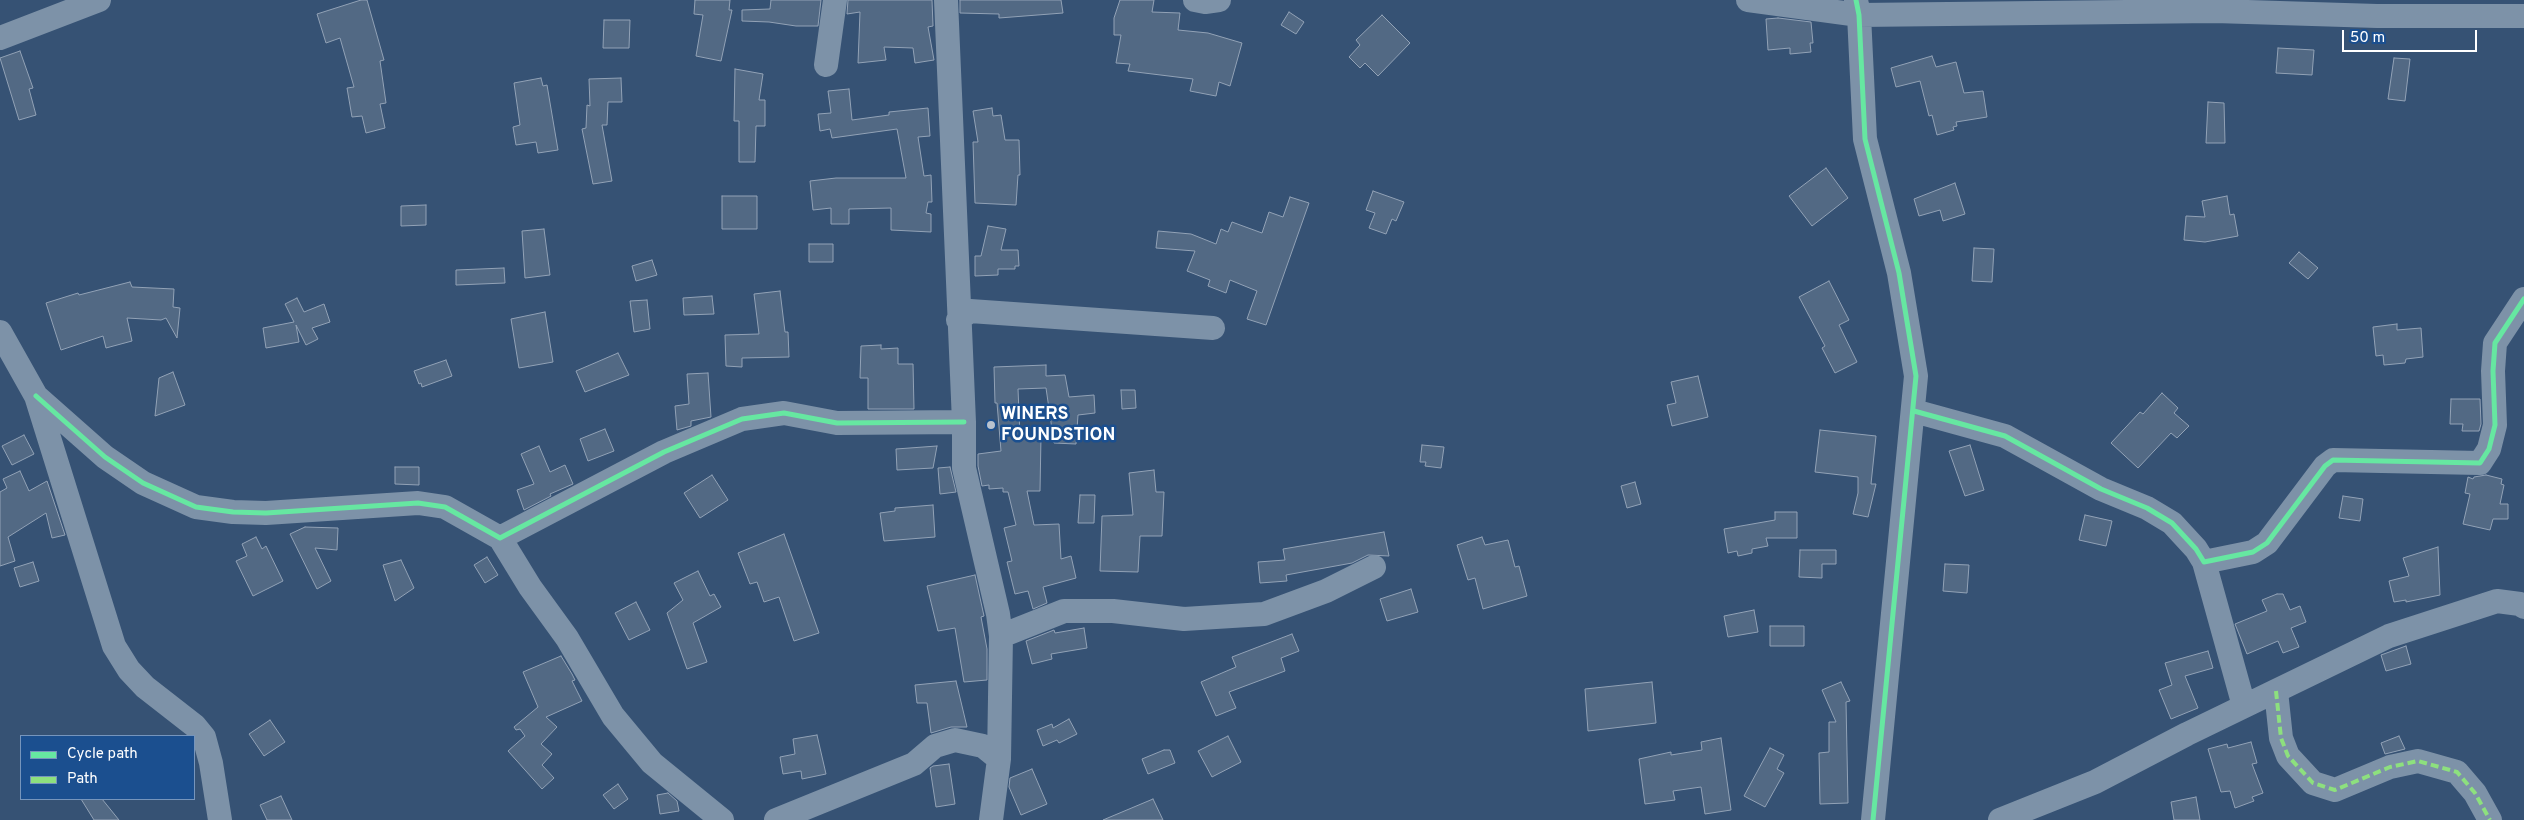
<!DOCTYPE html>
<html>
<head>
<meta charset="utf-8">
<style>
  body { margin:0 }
  #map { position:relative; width:2524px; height:820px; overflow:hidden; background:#365274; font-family:Overpass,sans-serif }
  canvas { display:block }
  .legend { position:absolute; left:20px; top:735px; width:175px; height:65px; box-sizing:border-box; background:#1b4f8f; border:1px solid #7695bc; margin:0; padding:6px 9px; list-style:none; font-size:15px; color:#fff }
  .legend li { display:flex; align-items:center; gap:10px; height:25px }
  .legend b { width:25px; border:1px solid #7695bc }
  .scale { position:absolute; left:2342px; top:30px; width:135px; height:22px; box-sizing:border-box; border:2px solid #fff; border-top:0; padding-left:6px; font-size:15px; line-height:18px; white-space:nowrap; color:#fff; -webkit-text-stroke:4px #1b4f8f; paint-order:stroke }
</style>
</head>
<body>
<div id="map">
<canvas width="2524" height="820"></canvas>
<ul class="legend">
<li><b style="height:6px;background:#66e7a1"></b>Cycle path</li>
<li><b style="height:6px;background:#8de07e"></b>Path</li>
</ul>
<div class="scale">50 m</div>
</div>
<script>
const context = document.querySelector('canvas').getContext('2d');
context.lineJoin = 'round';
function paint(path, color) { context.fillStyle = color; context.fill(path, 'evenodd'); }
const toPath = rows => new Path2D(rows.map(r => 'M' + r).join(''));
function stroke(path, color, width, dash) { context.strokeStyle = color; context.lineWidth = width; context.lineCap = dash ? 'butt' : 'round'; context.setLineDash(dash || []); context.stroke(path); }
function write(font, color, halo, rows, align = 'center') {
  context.font = font + ' Overpass,sans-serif'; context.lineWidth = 5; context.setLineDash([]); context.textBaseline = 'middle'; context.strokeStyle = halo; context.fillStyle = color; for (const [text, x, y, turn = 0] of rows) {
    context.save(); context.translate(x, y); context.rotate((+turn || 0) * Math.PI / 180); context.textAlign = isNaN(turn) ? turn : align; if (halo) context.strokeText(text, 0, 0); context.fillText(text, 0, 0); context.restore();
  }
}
const building = toPath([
  [361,0,367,0,384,60,380,61,386,103,380,104,385,128,366,133,362,116,352,117,347,88,354,87,340,38,326,43,317,14,361,0],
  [695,0,730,0,729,10,732,10,721,61,696,56,703,15,694,14,695,0],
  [771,0,821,0,818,26,796,26,769,22,742,21,742,10,770,9,771,0],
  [848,0,932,0,933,26,928,27,934,60,915,63,913,48,884,47,886,60,858,63,860,12,847,14,848,0],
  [960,0,1061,0,1063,13,999,18,999,14,960,13,960,0],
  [1120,0,1154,0,1152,12,1180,13,1178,30,1208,33,1242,43,1230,86,1219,82,1216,96,1190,91,1193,79,1128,71,1130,64,1116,63,1121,35,1114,35,1114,18,1120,0],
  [1289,12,1304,22,1296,34,1281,25,1289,12],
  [1382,15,1410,43,1378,76,1365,63,1360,68,1349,57,1360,45,1356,40,1382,15],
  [1778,18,1811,22,1813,43,1810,43,1811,52,1790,54,1790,48,1768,50,1766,19,1778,18],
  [604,20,630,20,629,48,603,48,604,20],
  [2278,48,2314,50,2312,75,2276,73,2278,48],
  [20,51,33,88,29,89,36,115,19,120,0,58,20,51],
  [1932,56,1936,67,1956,62,1964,93,1983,91,1987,117,1956,122,1957,126,1953,127,1954,130,1937,135,1932,115,1929,116,1920,81,1896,87,1891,68,1932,56],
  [2394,58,2410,59,2405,101,2388,99,2394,58],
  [735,69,763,74,759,100,765,100,765,126,756,126,755,162,739,162,739,121,734,121,735,69],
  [541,78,543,86,547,85,558,150,538,153,536,142,516,145,513,127,520,125,514,83,541,78],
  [621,78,622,102,608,102,607,125,602,125,612,181,593,184,582,129,586,128,587,105,590,106,589,79,621,78],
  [849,89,852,120,889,115,889,112,928,108,930,136,918,137,924,176,931,175,932,202,928,202,926,213,931,214,931,232,891,230,891,208,849,209,849,224,831,224,831,208,813,210,810,181,836,178,906,178,897,129,832,138,830,129,820,131,818,114,831,113,828,91,849,89],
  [2208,102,2224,103,2225,143,2206,143,2208,102],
  [992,108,993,116,1001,115,1005,140,1019,140,1020,175,1018,175,1016,205,975,203,973,142,978,142,973,111,992,108],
  [1826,168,1848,198,1812,226,1789,196,1826,168],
  [1955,183,1965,214,1943,221,1940,210,1919,216,1914,199,1955,183],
  [1373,191,1404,202,1396,221,1392,219,1386,234,1369,228,1375,213,1366,210,1373,191],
  [722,196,757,196,757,229,722,229,722,196],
  [2227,196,2230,215,2234,214,2238,236,2205,242,2184,240,2186,216,2205,217,2202,201,2227,196],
  [1290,197,1309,203,1266,325,1247,319,1257,291,1230,280,1226,293,1208,286,1210,280,1187,271,1195,251,1156,248,1158,231,1191,234,1216,244,1221,229,1228,232,1232,222,1262,233,1269,212,1283,217,1290,197],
  [426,205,426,225,401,226,401,206,426,205],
  [988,226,1006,229,1001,250,1018,250,1019,266,1015,266,1015,269,998,269,998,275,975,276,975,256,981,256,988,226],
  [544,229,550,275,525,278,522,231,544,229],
  [809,244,833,244,833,262,809,262,809,244],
  [1974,248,1994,249,1992,282,1972,281,1974,248],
  [2299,252,2318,268,2308,279,2289,263,2299,252],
  [652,260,657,275,636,281,632,266,652,260],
  [504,268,505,283,456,285,456,270,504,268],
  [1829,281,1849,320,1839,325,1857,362,1835,373,1822,348,1825,346,1799,297,1829,281],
  [130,282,132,287,174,289,173,307,180,308,177,338,166,318,161,320,127,318,132,341,106,348,103,336,61,350,46,303,78,293,79,295,130,282],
  [780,291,785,332,788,332,789,357,742,358,742,367,726,366,725,335,759,334,754,294,780,291],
  [712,296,714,314,684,315,683,298,712,296],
  [297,298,304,312,324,304,330,322,312,328,318,339,306,345,296,325,299,342,266,348,263,328,294,322,285,304,297,298],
  [647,300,650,329,634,332,630,301,647,300],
  [545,312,553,362,519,368,511,319,545,312],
  [2397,324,2397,330,2421,328,2423,357,2406,359,2405,363,2384,365,2383,355,2376,356,2373,327,2397,324],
  [881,345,881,349,898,348,898,364,913,364,914,409,868,409,868,378,860,378,861,346,881,345],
  [618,353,629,375,585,392,576,371,618,353],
  [446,360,452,376,422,387,421,383,419,384,414,371,446,360],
  [1046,365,1046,376,1065,375,1069,397,1094,395,1095,413,1078,415,1076,444,1054,443,1046,388,1018,389,1020,436,1041,436,1040,491,1027,491,1034,525,1059,524,1061,559,1071,556,1076,578,1043,587,1047,603,1033,609,1028,591,1015,594,1007,562,1012,561,1004,528,1016,525,1008,492,1003,492,1003,488,989,489,989,485,982,486,978,466,978,454,1001,451,997,403,995,403,994,367,1046,365],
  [173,372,185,405,155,416,159,378,173,372],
  [708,373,711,417,691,421,691,426,677,430,675,406,689,404,687,374,708,373],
  [1698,376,1708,417,1672,426,1667,405,1676,403,1671,382,1698,376],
  [1121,390,1135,390,1136,408,1122,409,1121,390],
  [2162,393,2178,408,2174,413,2189,426,2177,438,2171,433,2138,468,2111,443,2140,412,2143,414,2162,393],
  [2451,399,2480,399,2481,424,2479,431,2462,431,2463,424,2450,424,2451,399],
  [605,429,614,451,588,461,580,439,605,429],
  [1820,430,1876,436,1871,484,1876,484,1868,517,1853,514,1858,493,1858,477,1815,472,1820,430],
  [24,435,34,454,12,465,2,446,24,435],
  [1422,445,1444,447,1441,468,1425,466,1426,462,1420,462,1422,445],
  [1970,445,1984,490,1965,496,1949,451,1970,445],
  [539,446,550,472,565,465,573,484,550,494,551,496,524,510,517,490,534,484,521,454,539,446],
  [937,446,933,468,897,470,896,449,937,446],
  [395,467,419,467,419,485,395,484,395,467],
  [950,467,956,492,940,494,938,468,950,467],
  [1154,470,1156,492,1164,492,1162,536,1140,536,1138,572,1100,571,1102,516,1133,515,1129,473,1154,470],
  [20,471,29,491,47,481,65,535,52,538,46,513,8,537,15,561,0,566,0,492,7,488,3,479,20,471],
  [712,475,728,500,700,518,684,493,712,475],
  [2486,475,2502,479,2501,484,2504,485,2500,504,2508,504,2508,519,2493,519,2490,530,2463,524,2470,494,2465,493,2468,477,2473,479,2474,477,2486,475],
  [1635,482,1641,504,1627,508,1621,486,1635,482],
  [1080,495,1095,495,1094,523,1078,523,1080,495],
  [2343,496,2363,499,2360,521,2339,518,2343,496],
  [933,505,935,537,884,541,880,513,895,511,895,508,933,505],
  [1775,512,1797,512,1797,538,1766,538,1768,546,1752,549,1752,553,1738,556,1737,551,1728,553,1724,529,1775,520,1775,512],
  [2085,515,2112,521,2106,546,2079,540,2085,515],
  [305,527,338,528,337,550,315,548,331,581,317,589,290,534,305,527],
  [1384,532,1389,556,1368,555,1352,563,1286,575,1287,581,1260,583,1258,562,1285,560,1283,549,1384,532],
  [784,534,819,633,794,641,779,597,764,602,757,582,750,584,738,553,784,534],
  [256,537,262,549,266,546,283,581,253,596,236,561,247,556,242,544,256,537],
  [1482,537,1485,545,1508,540,1515,567,1519,566,1527,596,1483,609,1475,578,1468,580,1457,545,1482,537],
  [2438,547,2440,595,2406,602,2406,600,2394,602,2389,581,2409,576,2403,558,2438,547],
  [1800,550,1836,550,1836,564,1822,564,1822,578,1799,577,1800,550],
  [487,557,498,575,485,583,474,565,487,557],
  [401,560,414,588,395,601,383,565,401,560],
  [33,562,39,581,20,587,14,568,33,562],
  [1945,564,1969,565,1967,593,1943,591,1945,564],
  [698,571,710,596,714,594,721,607,693,623,707,662,687,669,667,613,683,600,674,583,698,571],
  [975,575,984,616,981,617,987,649,987,680,964,682,955,628,938,631,927,586,975,575],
  [1411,589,1418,612,1387,621,1380,599,1411,589],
  [2277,594,2283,594,2290,610,2300,606,2306,622,2291,628,2299,647,2283,653,2278,641,2247,654,2235,624,2267,611,2262,600,2277,594],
  [636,602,650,630,629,640,615,613,636,602],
  [1754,610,1758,632,1728,637,1724,616,1754,610],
  [1770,626,1804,626,1804,646,1770,646,1770,626],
  [1084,628,1087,648,1051,654,1052,659,1032,664,1026,641,1054,630,1055,633,1084,628],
  [1292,634,1299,651,1281,658,1285,671,1229,692,1236,708,1216,716,1201,682,1236,667,1232,657,1292,634],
  [2406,646,2411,664,2386,671,2381,655,2406,646],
  [2208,651,2213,668,2185,676,2198,708,2171,719,2159,690,2172,685,2165,663,2208,651],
  [561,656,572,674,575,680,572,681,582,701,546,717,557,727,541,744,552,754,542,765,554,778,542,789,508,751,525,736,520,729,516,730,514,727,538,707,523,672,561,656],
  [956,681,967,727,951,727,931,733,927,703,917,703,915,685,956,681],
  [1652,682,1656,723,1588,731,1585,689,1652,682],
  [1841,682,1850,701,1846,702,1848,803,1820,804,1819,753,1829,752,1829,722,1836,722,1822,690,1841,682],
  [1069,719,1077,734,1059,743,1057,740,1043,746,1037,730,1052,724,1053,728,1069,719],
  [270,720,285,742,264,756,249,734,270,720],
  [817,735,826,774,802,779,801,771,783,774,780,757,795,754,793,739,817,735],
  [1228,736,1241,762,1212,777,1198,751,1228,736],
  [2399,736,2405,749,2385,754,2381,743,2399,736],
  [1721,738,1731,810,1705,814,1701,787,1673,791,1675,800,1645,804,1639,759,1671,752,1671,755,1702,750,1701,742,1721,738],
  [2251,742,2257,763,2252,764,2263,793,2252,797,2254,801,2235,808,2230,791,2221,792,2208,749,2227,744,2228,748,2251,742],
  [1770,748,1784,755,1777,769,1784,773,1765,807,1744,796,1770,748],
  [1164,750,1170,750,1175,763,1148,774,1142,759,1164,750],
  [949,764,955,804,936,807,930,768,933,766,949,764],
  [1032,769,1047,804,1021,815,1009,787,1010,778,1032,769],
  [618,784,628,799,614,809,603,795,618,784],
  [668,793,677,801,679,811,660,814,657,795,668,793],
  [281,796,292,820,267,820,260,805,281,796],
  [2196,797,2200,820,2174,820,2171,802,2196,797],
  [81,799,102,799,119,820,94,820,81,799],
  [1153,799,1163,820,1103,820,1153,799]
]);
paint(building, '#526984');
stroke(building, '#92a2b6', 1);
stroke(toPath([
  [946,0,964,422,964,468,998,614,1001,636,999,759,991,820],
  [1195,0,1205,2,1219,0],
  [1748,0,1859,15,2215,11,2377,16,2524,16],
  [1856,0,1859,15,1865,139,1899,273,1916,376,1873,820],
  [0,38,99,0],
  [826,65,835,0],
  [958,320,970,311,1213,328],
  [0,332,36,396,114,646,129,670,145,687,195,726,204,737,211,763,220,820],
  [36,396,105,457,143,483,196,507,233,512,266,513,418,503,445,507,500,538,664,452,742,419,784,413,837,423,964,422],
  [1914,411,2005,436,2101,489,2147,508,2172,523,2196,549,2204,562,2253,552,2267,543,2325,466,2333,460,2480,463,2489,449,2495,425,2493,371,2495,343,2524,299],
  [500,538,530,587,567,638,613,716,652,763,722,820],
  [2204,562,2244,706],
  [1001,636,1064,611,1113,611,1184,619,1264,614,1326,591,1374,567],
  [2276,691,2281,738,2288,756,2313,783,2335,790,2390,767,2418,761,2457,772,2475,793,2490,820],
  [776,820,914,764,935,746,955,740,983,746,999,759],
  [2000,820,2095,782,2187,734,2389,636,2497,601,2520,604,2524,607]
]), '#7d92a8', 24);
stroke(toPath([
  [2276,691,2281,738,2288,756,2313,783,2335,790,2390,767,2418,761,2457,772,2475,793,2490,820]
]), '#8de07e', 4, [8, 4]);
stroke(toPath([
  [1856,0,1859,15,1865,139,1899,273,1916,376,1873,820],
  [36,396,105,457,143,483,196,507,233,512,266,513,418,503,445,507,500,538,664,452,742,419,784,413,837,423,964,422],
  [1914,411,2005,436,2101,489,2147,508,2172,523,2196,549,2204,562,2253,552,2267,543,2325,466,2333,460,2480,463,2489,449,2495,425,2493,371,2495,343,2524,299]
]), '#66e7a1', 5);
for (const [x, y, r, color] of [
  [991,425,5,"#b9c2ce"]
]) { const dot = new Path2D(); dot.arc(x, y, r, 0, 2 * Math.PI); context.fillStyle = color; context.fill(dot); stroke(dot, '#1b4f8f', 2); }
write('bold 18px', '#fff', '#1b4f8f', [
  ["WINERS",1001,415],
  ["FOUNDSTION",1001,436]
], 'left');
</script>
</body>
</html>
